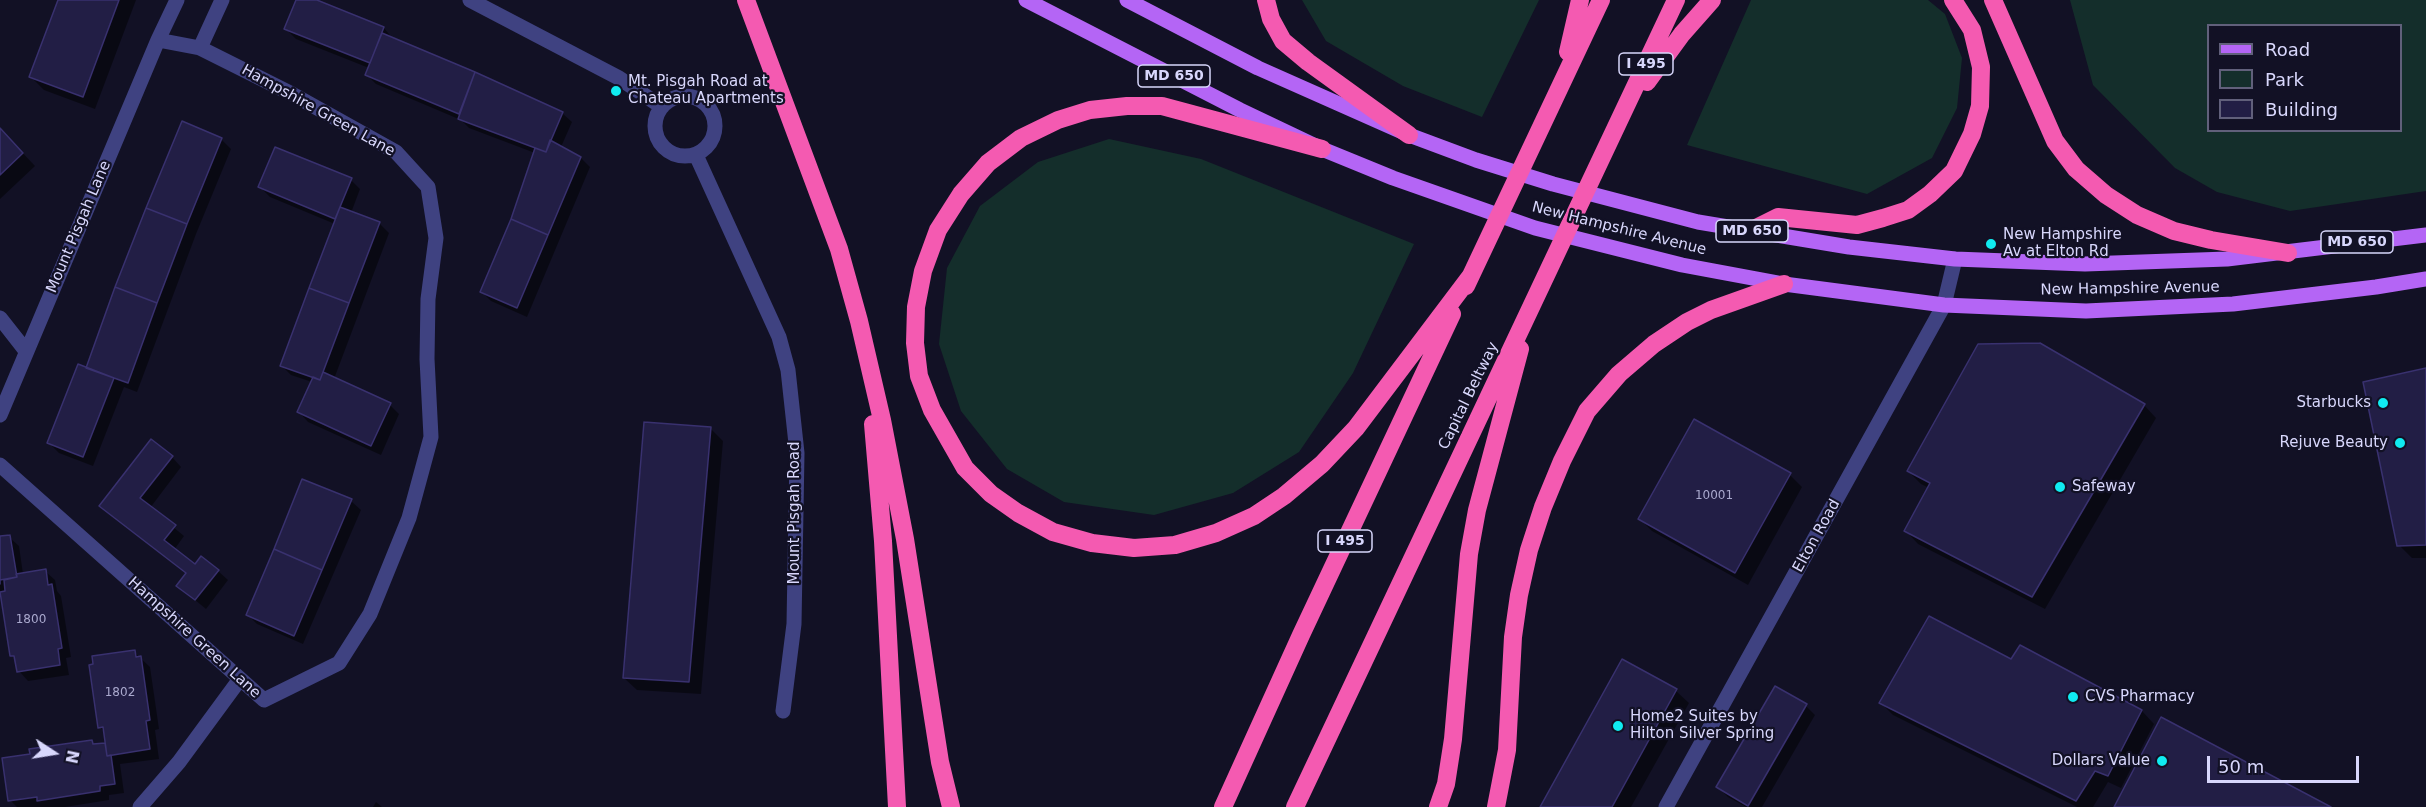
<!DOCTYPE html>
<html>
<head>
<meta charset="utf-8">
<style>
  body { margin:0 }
  #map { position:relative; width:2426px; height:807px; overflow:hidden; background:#121125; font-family:"DejaVu Sans",sans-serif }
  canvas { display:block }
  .legend { position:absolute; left:2207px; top:24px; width:195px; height:108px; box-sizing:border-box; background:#121125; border:2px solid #61607b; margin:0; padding:8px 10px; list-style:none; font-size:18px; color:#d8d7fc }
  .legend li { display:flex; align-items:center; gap:12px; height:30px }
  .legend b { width:30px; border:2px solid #61607b }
  .north { position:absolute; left:24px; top:723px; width:60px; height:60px; -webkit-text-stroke:4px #121125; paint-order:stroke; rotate:102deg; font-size:16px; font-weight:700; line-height:24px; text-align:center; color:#d8d7fc }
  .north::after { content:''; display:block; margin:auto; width:21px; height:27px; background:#d8d7fc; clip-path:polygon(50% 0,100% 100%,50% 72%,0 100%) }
  .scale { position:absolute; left:2207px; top:756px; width:152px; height:27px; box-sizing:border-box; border:3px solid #d8d7fc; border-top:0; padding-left:8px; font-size:18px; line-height:21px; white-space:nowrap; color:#d8d7fc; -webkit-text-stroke:4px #121125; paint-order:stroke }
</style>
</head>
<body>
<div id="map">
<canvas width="2426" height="807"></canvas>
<ul class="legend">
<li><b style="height:8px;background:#b465f5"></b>Road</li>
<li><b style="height:16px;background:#142e2b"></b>Park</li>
<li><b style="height:16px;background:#221e45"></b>Building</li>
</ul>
<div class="north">N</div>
<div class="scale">50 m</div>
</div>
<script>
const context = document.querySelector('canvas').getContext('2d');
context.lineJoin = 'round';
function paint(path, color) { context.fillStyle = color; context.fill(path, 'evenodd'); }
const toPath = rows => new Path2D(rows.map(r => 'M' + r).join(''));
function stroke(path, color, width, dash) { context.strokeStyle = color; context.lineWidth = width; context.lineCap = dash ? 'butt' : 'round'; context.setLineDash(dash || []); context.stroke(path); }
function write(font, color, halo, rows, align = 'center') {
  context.font = font + ' "DejaVu Sans",sans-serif'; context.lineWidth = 4.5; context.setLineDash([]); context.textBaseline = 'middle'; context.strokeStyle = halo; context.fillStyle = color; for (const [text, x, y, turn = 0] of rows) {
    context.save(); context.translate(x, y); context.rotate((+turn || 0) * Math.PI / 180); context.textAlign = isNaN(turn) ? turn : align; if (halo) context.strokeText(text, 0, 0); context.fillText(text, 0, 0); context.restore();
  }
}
paint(toPath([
  [1302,0,1539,0,1482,117,1403,86,1326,41],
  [1751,0,1928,0,1945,14,1962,58,1957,108,1932,158,1867,194,1687,145],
  [2070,0,2426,0,2426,191,2290,211,2217,192,2175,168,2093,85],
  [2208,26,2400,26,2400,130,2208,130],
  [1109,139,1201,159,1414,244,1353,373,1299,452,1233,493,1154,515,1064,502,1007,469,961,411,939,344,947,268,980,206,1038,162]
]), '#142e2b');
paint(toPath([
  [60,0,136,0,95,109,44,90,31,77],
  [298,0,313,0,384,28,393,39,562,113,572,122,561,147,581,158,590,167,527,317,491,301,482,292,512,220,535,153,469,128,461,120,376,84,367,75,369,68,296,39,286,29],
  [0,129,35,166,0,199],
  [221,139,231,149,196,234,137,392,124,387,93,466,59,453,49,443,86,370],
  [351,180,360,189,351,213,380,224,389,233,334,379,390,405,399,414,381,455,308,422,299,412,312,382,291,375,281,365,335,224,270,197,260,187],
  [2426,370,2426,558,2412,558,2399,545],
  [2144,405,2156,418,2045,609,1918,544,1906,531,1929,488,1921,484,1908,471],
  [710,428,723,441,701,694,637,690,624,678],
  [172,457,181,467,150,508,184,536,174,550,195,567,218,571,228,580,206,609,178,586,187,574,101,506],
  [1790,475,1802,487,1748,585,1652,531,1640,519],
  [351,501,361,510,303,644,257,624,247,614],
  [9,537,19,546,23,574,45,571,55,580,57,591,61,596,71,657,66,658,69,675,28,681,19,671,17,661,12,656,2,595,0,595,0,538],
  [2021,647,2142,711,2154,724,2121,788,2108,782,2093,807,2077,807,1893,715,1881,703,2012,661],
  [134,652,150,667,159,729,155,730,159,759,120,764,124,793,109,795,109,800,65,807,17,807,10,800,92,742,96,746,107,744,105,733,100,727],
  [1623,661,1676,691,1689,703,1631,807,1542,807],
  [1806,706,1815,715,1762,807,1746,807,1728,797,1718,787],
  [376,802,382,807,383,807,373,807]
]), '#0007');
const building = toPath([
  [58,0,119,0,83,97,29,77,58,0],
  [296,0,317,0,384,27,370,63,284,29,296,0],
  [382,33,475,72,459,114,365,75,382,33],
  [475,72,563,112,546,152,458,119,475,72],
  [182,121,222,138,187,224,146,208,182,121],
  [0,128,23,153,0,175,0,128],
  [550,140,581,157,548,235,511,219,535,148,546,152,550,140],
  [275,147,352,178,335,219,258,187,275,147],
  [340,207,380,222,349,303,309,288,340,207],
  [146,208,187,224,157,303,115,287,146,208],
  [511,219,548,235,517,308,480,292,511,219],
  [115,287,157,303,128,383,86,368,115,287],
  [309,288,349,303,320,380,280,366,309,288],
  [2040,343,2145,404,2032,597,1904,531,1930,483,1907,471,1978,344,2040,343],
  [78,364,114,378,83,457,47,443,78,364],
  [2426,368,2426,545,2397,546,2363,382,2426,368],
  [323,372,391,403,371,446,297,412,313,377,320,380,323,372],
  [1694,419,1791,473,1735,573,1638,519,1694,419],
  [644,422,711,427,689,682,623,678,644,422],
  [151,439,173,456,140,498,176,525,164,540,195,564,201,556,219,570,195,600,176,586,186,573,99,506,151,439],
  [302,479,352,499,322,570,274,549,302,479],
  [10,535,17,577,0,580,0,584,0,536,10,535],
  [274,549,322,570,294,636,246,615,274,549],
  [46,569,48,585,52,584,62,648,58,649,60,665,17,672,14,656,10,656,0,592,5,591,4,580,17,577,16,574,46,569],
  [1929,616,2011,659,2020,645,2142,710,2108,776,2095,771,2076,801,1879,703,1929,616],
  [135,650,136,657,141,656,150,720,146,721,150,749,107,756,103,727,98,728,89,665,93,664,92,656,135,650],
  [1622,659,1677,689,1612,807,1540,807,1622,659],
  [1775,686,1807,704,1748,806,1716,787,1775,686],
  [2161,717,2331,807,2114,807,2161,717],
  [92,740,93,744,105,743,107,756,111,755,115,784,100,786,100,791,37,801,37,797,8,801,2,758,30,754,29,749,92,740]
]);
paint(building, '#221e45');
stroke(building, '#39316f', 1.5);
stroke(toPath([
  [470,0,619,78,662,107],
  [158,40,177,0],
  [200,48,222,0],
  '655 126a30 30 0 1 1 60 0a30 30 0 1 1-60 0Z',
  [696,155,779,337,788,370,797,453,794,624,783,711],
  [0,318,26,351],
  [0,415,158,40,200,48,292,94,396,152,428,187,436,238,428,299,427,359,431,437,409,518,370,614,339,663,264,700,0,465],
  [140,807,179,762,240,679],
  [1666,807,1944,305,1955,259]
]), '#3f4281', 15);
stroke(toPath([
  [1026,0,1240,110,1322,149,1393,178,1535,228,1682,265,1784,284,1944,305,2086,311,2233,304,2376,287,2426,279],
  [1127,0,1258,68,1409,135,1476,160,1553,184,1698,222,1849,247,1955,259,2085,264,2227,259,2426,235]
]), '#b465f5', 15);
stroke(toPath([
  [746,0,839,249,859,321,882,420,905,539,940,762,951,807],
  [1266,0,1271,19,1283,41,1308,62,1409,135],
  [1993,0,2055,141,2076,169,2106,195,2137,215,2174,231,2211,240,2288,253],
  [1568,52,1580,0],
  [1647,82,1682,34,1712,0],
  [1322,149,1162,106,1127,106,1090,110,1058,120,1021,138,988,163,961,194,938,230,923,271,916,307,915,343,919,376,932,410,965,468,991,494,1018,513,1053,532,1092,543,1134,548,1175,545,1216,533,1254,516,1284,496,1322,464,1356,428,1470,277],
  [1750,231,1778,217,1857,225,1883,218,1908,210,1930,194,1954,171,1972,134,1980,106,1981,67,1972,30,1953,0],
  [1466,286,1601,0],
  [873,424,883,541,897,807],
  [1223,807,1301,635,1452,314],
  [1295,807,1676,0],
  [1438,807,1446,784,1453,739,1469,554,1477,510,1520,349],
  [1496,807,1507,750,1513,637,1519,595,1529,550,1543,507,1562,461,1587,411,1619,374,1654,344,1687,322,1711,310,1784,284]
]), '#f45ab1', 18);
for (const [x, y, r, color] of [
  [616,91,6,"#10ebf0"],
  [1991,244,6,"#10ebf0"],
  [2383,403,6,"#10ebf0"],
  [2400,443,6,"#10ebf0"],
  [2060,487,6,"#10ebf0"],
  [2073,697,6,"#10ebf0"],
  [1618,726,6,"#10ebf0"],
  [2162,761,6,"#10ebf0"]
]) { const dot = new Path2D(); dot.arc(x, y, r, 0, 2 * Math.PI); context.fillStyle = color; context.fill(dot); stroke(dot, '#121125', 2); }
write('12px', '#aaa9ce', null, [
  ["10001",1714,496],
  ["1800",31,620],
  ["1802",120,693]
]);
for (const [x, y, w] of [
  [1646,64,54],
  [1174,76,72],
  [1752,231,72],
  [2357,242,72],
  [1345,541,54]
]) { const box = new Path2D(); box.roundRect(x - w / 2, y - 11, w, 22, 4.5); context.fillStyle = '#121125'; context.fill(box); stroke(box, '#d8d7fc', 1.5); }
write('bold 14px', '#d8d7fc', null, [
  ["I 495",1646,64],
  ["MD 650",1174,76],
  ["MD 650",1752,231],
  ["MD 650",2357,242],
  ["I 495",1345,541]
]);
write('15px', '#d8d7fc', '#121125', [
  ["Mt. Pisgah Road at",628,82],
  ["Chateau Apartments",628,99],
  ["New Hampshire",2003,235],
  ["Av at Elton Rd",2003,252],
  ["Starbucks",2371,403,"right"],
  ["Rejuve Beauty",2388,443,"right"],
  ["Safeway",2072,487],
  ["CVS Pharmacy",2085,697],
  ["Home2 Suites by",1630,717],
  ["Hilton Silver Spring",1630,734],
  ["Dollars Value",2150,761,"right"]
], 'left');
write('15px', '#d8d7fc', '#121125', [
  ["Hampshire Green Lane",318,111,29],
  ["Mount Pisgah Lane",79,227,-67],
  ["New Hampshire Avenue",1619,229,14],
  ["New Hampshire Avenue",2130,289,-1],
  ["Capital Beltway",1469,396,-64],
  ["Mount Pisgah Road",795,513,-90],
  ["Elton Road",1817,536,-61],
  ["Hampshire Green Lane",194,638,42]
]);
</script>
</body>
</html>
